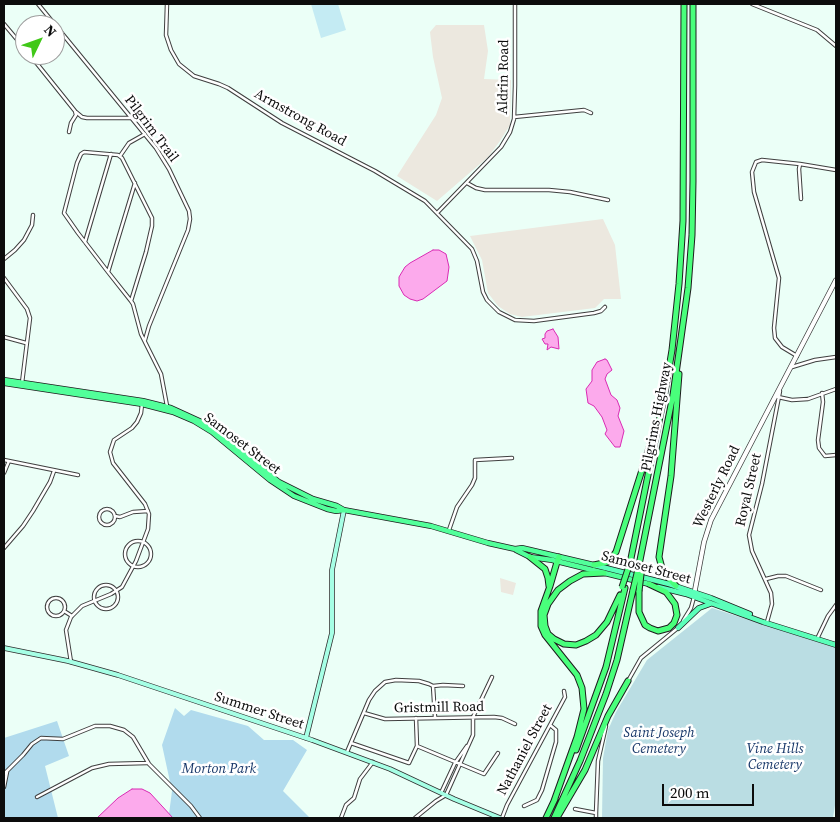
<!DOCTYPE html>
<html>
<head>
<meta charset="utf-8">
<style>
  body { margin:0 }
  #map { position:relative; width:840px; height:822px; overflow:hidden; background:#ebfff7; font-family:"Source Serif 4",serif }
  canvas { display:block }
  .frame { position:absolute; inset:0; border:5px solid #0c0c0c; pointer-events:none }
  .north { position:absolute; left:15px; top:15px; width:50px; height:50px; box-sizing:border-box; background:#fff; border:1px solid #9e9e9e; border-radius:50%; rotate:48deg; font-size:14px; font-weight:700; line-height:20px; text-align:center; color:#0c0c0c }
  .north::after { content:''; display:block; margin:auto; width:18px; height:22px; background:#40c818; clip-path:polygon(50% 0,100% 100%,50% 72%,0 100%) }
  .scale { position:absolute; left:662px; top:784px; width:92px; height:22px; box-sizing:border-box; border:2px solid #0c0c0c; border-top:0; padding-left:6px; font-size:15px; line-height:18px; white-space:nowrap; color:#0c0c0c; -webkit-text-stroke:4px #fff; paint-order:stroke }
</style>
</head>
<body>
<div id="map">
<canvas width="840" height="822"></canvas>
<div class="frame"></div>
<div class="north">N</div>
<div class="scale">200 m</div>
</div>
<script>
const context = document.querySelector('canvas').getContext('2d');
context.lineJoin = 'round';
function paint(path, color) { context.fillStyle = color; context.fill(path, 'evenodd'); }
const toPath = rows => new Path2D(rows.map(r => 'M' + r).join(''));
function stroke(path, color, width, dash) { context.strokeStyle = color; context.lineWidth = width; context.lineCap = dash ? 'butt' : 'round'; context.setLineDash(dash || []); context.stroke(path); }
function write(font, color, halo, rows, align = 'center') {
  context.font = font + ' "Source Serif 4",serif'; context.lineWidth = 5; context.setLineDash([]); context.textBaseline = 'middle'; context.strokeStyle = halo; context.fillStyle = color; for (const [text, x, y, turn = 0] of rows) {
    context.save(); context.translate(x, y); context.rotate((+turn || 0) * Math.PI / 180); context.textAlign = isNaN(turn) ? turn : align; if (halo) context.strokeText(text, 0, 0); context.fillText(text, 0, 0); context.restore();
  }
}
paint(toPath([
  [436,25,484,25,488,51,484,79,511,80,510,125,500,141,488,157,437,201,397,176,436,115,442,98,433,57,430,32],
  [603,219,615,245,621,299,604,299,595,308,522,317,510,314,498,306,488,293,482,260,470,236],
  [500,578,516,583,513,595,501,592]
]), '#ece8df');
paint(toPath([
  [175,708,184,716,191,710,248,726,264,740,293,740,307,750,283,791,310,818,115,818,169,814,172,791,162,745],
  [57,721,69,756,45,766,58,818,4,818,4,738]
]), '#b1dbed');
paint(toPath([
  [712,608,836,648,836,799,833,818,602,818,603,758,608,730,616,712,647,660]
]), '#badde3');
paint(toPath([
  [311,4,338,4,346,30,321,38]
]), '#c4ebf3');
const water = toPath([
  [433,250,439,250,446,254,449,267,447,281,423,299,417,301,410,299,404,295,399,286,399,277,405,267,410,263,433,250],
  [553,329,558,337,559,349,551,347,547,350,548,344,545,344,542,339,545,338,545,334,547,331,553,329],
  [605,359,607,360,612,370,607,374,605,379,611,395,617,400,620,408,618,416,624,431,620,447,615,447,605,434,607,430,602,417,594,406,588,403,586,389,592,381,592,370,597,362,605,359],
  [132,789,142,789,150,793,173,818,97,818,118,798,132,789]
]);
paint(water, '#fcaaec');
stroke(water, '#d92bb3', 1);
const minor = toPath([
  [38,4,156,148,169,169,189,211,190,219,188,230,149,326,145,340],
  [167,4,166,35,171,50,179,64,194,76,219,84,228,88,282,123,375,171,425,201,472,249,477,261,483,292,487,300,499,312,515,320,534,321,594,313,601,311,605,307],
  [752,4,817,30,836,46],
  [4,24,25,49],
  [30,55,75,111,76,115,71,123,69,132],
  [76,112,82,117,87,118,131,118],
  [514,117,584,110,591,113],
  [120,156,129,143,145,134],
  [467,183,476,188,485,190,549,190,570,192,608,200],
  [801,199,799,169,800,164,836,170],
  [438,212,501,147,510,132,514,119,515,86,515,4],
  [85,242,111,154],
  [4,259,15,250,24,240,32,225,33,215],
  [108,272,135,183],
  [4,278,27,309,30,318,22,383],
  [131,301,146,252,152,226,152,218,122,158,118,155,84,152,81,154,77,163,64,213,78,233,108,272,131,301,133,304,141,334,161,374,167,406],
  [4,337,26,343],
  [797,356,782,347,775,338,774,328,779,278,754,192,752,172,756,162,762,160,800,164],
  [792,367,815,360,836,357],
  [822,393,823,402,818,440,819,448,825,456,836,455],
  [778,397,792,400,808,399,836,389],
  [4,460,78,475],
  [4,473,9,461],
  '99 517a8 8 0 1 1 16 0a8 8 0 1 1-16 0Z',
  [115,516,120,517,133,512,148,511],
  [449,530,457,507,472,485,475,478,475,460,512,458],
  '125 554a13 13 0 1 1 26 0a13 13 0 1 1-26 0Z',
  [4,548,23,526,33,511,50,482,54,471],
  [766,579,778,576,786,576,821,590],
  '94 597a12 12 0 1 1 24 0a12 12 0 1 1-24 0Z',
  '47 607a9 9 0 1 1 18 0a9 9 0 1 1-18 0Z',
  [64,611,72,616],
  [683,621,691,608,694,597],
  [767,622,772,604,771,593,752,551,749,535,762,484,780,391],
  [817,639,828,616,836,605],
  [71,662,66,630,71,617,82,606,111,594,122,587,136,561,148,529,149,514,145,504,113,463,110,452,114,440,132,428,137,422,141,413,142,404],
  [628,681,641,658,679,627],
  [433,686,443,685,463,686],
  [364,713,385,719,494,717,502,718,515,724],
  [351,743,409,763,417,746,416,718],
  [417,746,484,774,498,753],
  [347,752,369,700,375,691,385,682,396,680,419,681,429,684,433,686,435,717],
  [4,774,23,755,32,744,41,738,63,739,95,726,110,726,124,730,133,737,149,764,191,806,200,818],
  [4,787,7,772],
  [441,793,455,763,467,746],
  [37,797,92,768,109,764,147,763],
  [524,806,537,800,542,790,556,742,556,730,550,725],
  [575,809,596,813,596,818],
  [596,813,598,761,606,726],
  [341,818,346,805,354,798,360,779,373,762],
  [415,818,436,801,446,795,473,735,473,717,492,677],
  [502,818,507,805,565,697,564,691]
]);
const tertiary = toPath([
  [694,595,704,542,711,520,836,280]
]);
const secondary = toPath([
  [4,648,68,661,118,675,312,740,390,769,454,799,500,818],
  [306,738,332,633,332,570,344,510]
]);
const primary = toPath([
  [594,565,669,584,711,598,750,614],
  [658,587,686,594,763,622,836,645],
  [678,628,699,608,710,604]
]);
const trunk = toPath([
  [4,380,143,401,171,408,206,424,279,482,313,499,337,506,344,510,431,526,488,543,515,549,522,548,594,565],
  [4,383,142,404,173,412,194,421,212,432,270,480,294,496,327,509,336,511,344,510],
  [516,550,530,557,552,560,649,584]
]);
const motorway = toPath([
  [530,557,545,569,548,578,549,586],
  [630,563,665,392,672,350,679,284,683,221,684,4],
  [594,565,608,562,616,552,655,429],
  [639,565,673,395,688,288,692,235,693,181,693,4],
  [604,573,583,574,570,581,558,590,548,604,544,615,545,626,548,634,554,639,564,644,576,645,586,641,596,635,607,622,620,595],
  [676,586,663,572,659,557,671,476,679,374],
  [639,591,639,612,645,625,650,628,658,631,669,628,674,623,677,615,675,604,666,592,649,584],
  [576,750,606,667,625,588],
  [554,801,577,737,584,709,582,688,577,675,545,635,541,626,541,611,550,586,557,562,559,557],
  [558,816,585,770,608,716,628,681],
  [546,818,555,799],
  [554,818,580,761,606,694,617,660,633,590]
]);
stroke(minor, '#3f3f3f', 4.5);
stroke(tertiary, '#3f3f3f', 5.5);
stroke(secondary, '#2e2e2e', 5.5);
stroke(primary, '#1d1d1d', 6);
stroke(trunk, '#1d1d1d', 6);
stroke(motorway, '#1d1d1d', 7);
stroke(minor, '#fff', 2.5);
stroke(tertiary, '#fff', 4);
stroke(secondary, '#a6ffe5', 4);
stroke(primary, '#5bffb9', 4.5);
stroke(trunk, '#52ff9a', 4.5);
stroke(motorway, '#49ff7b', 5);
const motorwayBridge = toPath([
  [622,587,630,563],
  [633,590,639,565],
  [639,591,642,566]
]);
stroke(motorwayBridge, '#1d1d1d', 7, []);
stroke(motorwayBridge, '#49ff7b', 5);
write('14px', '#0c0c0c', '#fff', [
  ["Aldrin Road",504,77,-89],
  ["Armstrong Road",300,118,29],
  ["Pilgrim Trail",151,129,53],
  ["Pilgrims Highway",657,417,-79],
  ["Samoset Street",242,444,37],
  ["Westerly Road",717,487,-64],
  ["Royal Street",749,490,-77],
  ["Samoset Street",646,568,15],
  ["Gristmill Road",439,708,-1],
  ["Summer Street",259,711,18],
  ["Nathaniel Street",525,750,-62]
]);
write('italic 14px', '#173769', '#fff', [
  ["Saint Joseph",659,733],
  ["Cemetery",659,749],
  ["Vine Hills",775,749],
  ["Cemetery",775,765],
  ["Morton Park",219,769]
]);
</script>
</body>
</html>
